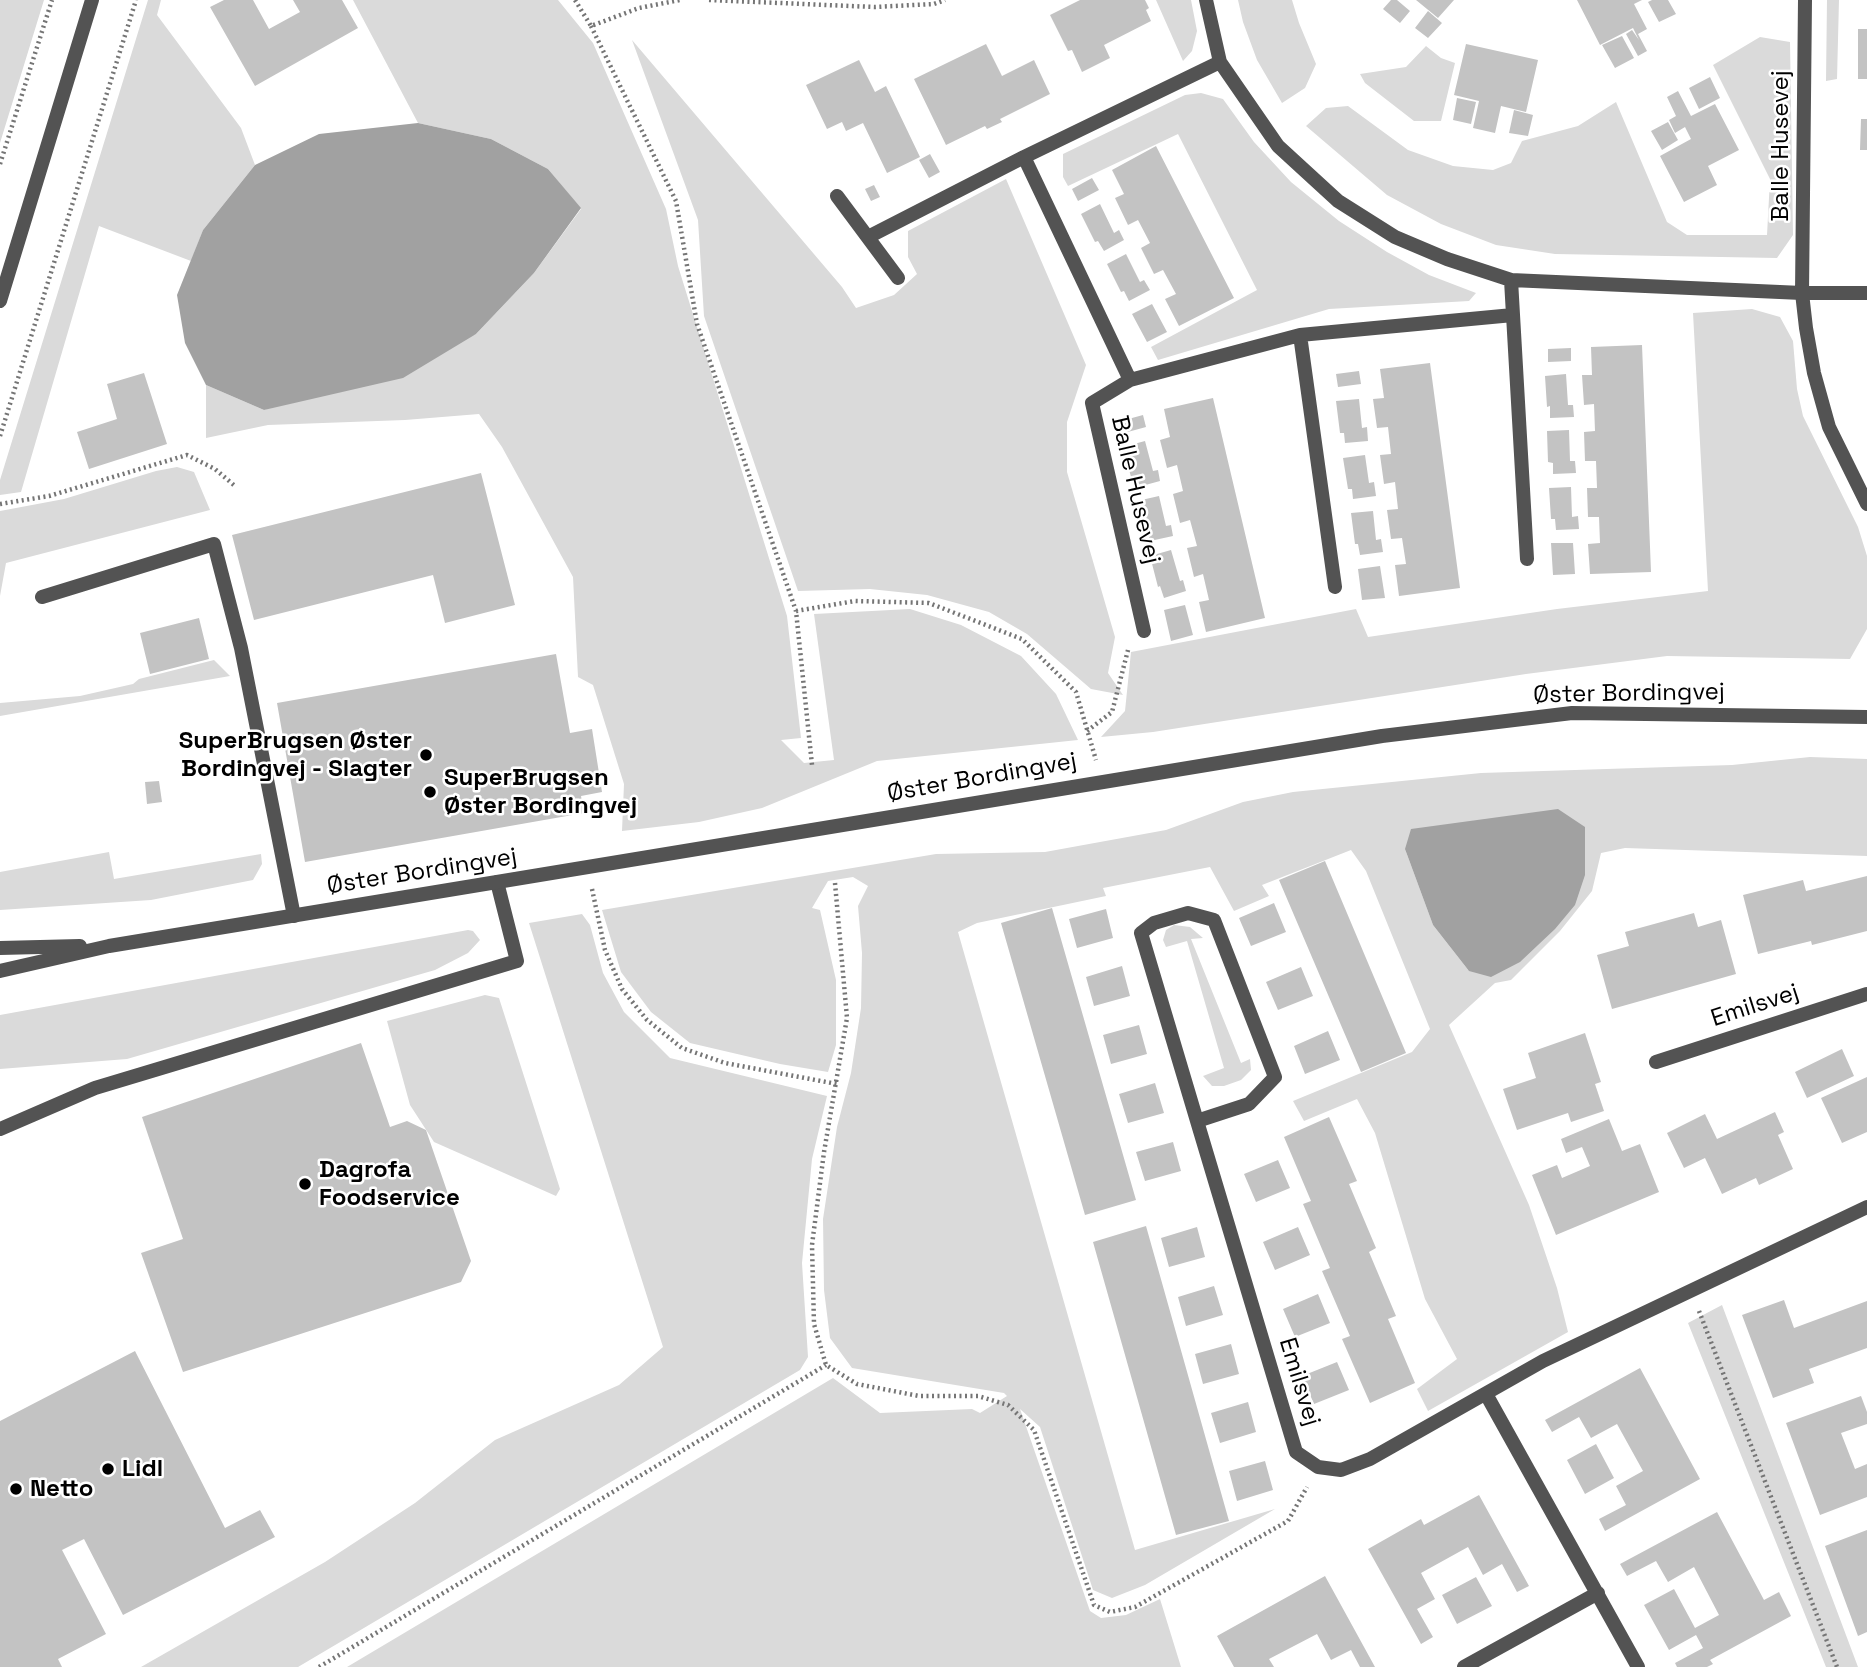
<!DOCTYPE html>
<html>
<head>
<meta charset="utf-8">
<style>
  body { margin:0 }
  canvas { display:block; background:#fff }
</style>
</head>
<body>
<canvas width="1867" height="1667"></canvas>
<script>
const context = document.querySelector('canvas').getContext('2d');
context.lineJoin = 'round';
function paint(path, color) { context.fillStyle = color; context.fill(path, 'evenodd'); }
const toPath = rows => new Path2D(rows.map(r => 'M' + r).join(''));
function stroke(path, color, width, dash) { context.strokeStyle = color; context.lineWidth = width; context.lineCap = dash ? 'butt' : 'round'; context.setLineDash(dash || []); context.stroke(path); }
function write(font, color, halo, rows, align = 'center') {
  context.font = font + ' "Space Grotesk",sans-serif'; context.lineWidth = 5; context.setLineDash([]); context.textBaseline = 'middle'; context.strokeStyle = halo; context.fillStyle = color; for (const [text, x, y, turn = 0] of rows) {
    context.save(); context.translate(x, y); context.rotate((+turn || 0) * Math.PI / 180); context.textAlign = isNaN(turn) ? turn : align; if (halo) context.strokeText(text, 0, 0); context.fillText(text, 0, 0); context.restore();
  }
}
paint(toPath([
  [0,0,44,0,0,143],
  [148,0,161,0,157,15,241,128,255,165,203,230,191,261,99,226,21,492,0,495,0,480],
  [353,0,558,0,593,43,666,209,678,266,787,616,801,738,781,740,804,763,834,760,814,614,910,609,961,625,1021,656,1056,694,1078,740,877,761,762,808,699,822,622,831,624,784,593,685,578,677,573,577,502,447,479,414,405,420,268,425,206,438,206,385,264,410,476,334,534,273,581,209,548,169,491,139,418,123],
  [1156,0,1191,0,1197,31,1192,51,1183,61],
  [1238,0,1292,0,1299,23,1316,64,1305,88,1282,103,1257,60,1243,22],
  [1827,0,1839,0,1837,79,1826,81],
  [1760,37,1790,42,1793,235,1777,258,1555,254,1496,245,1441,224,1387,195,1306,126,1326,108,1348,106,1408,150,1453,166,1493,170,1511,163,1522,141,1578,126,1616,102,1667,222,1687,235,1767,235,1770,179,1713,65],
  [632,40,842,287,856,308,894,295,917,274,908,257,908,231,1006,179,1086,365,1067,422,1067,472,1115,637,1108,673,1123,695,1091,689,1027,634,989,612,927,595,870,589,798,591,704,316,698,220],
  [1426,46,1441,58,1455,63,1441,121,1414,121,1365,83,1360,74,1406,67],
  [1201,93,1223,99,1254,142,1291,182,1339,221,1387,252,1429,275,1476,293,1469,301,1329,309,1158,360,1151,347,1257,290,1178,134,1068,186,1063,177,1063,154,1185,95],
  [1752,309,1780,317,1793,341,1797,389,1803,416,1858,527,1867,556,1867,629,1850,659,1667,656,1526,674,1153,732,1101,737,1125,711,1131,652,1356,609,1368,637,1557,609,1708,591,1693,313],
  [177,467,194,472,210,510,6,563,0,596,0,511,64,499,156,471],
  [214,660,230,676,0,716,0,703,80,696,133,684,139,679],
  [1810,757,1867,759,1867,856,1625,848,1601,853,1592,891,1560,931,1511,980,1495,983,1449,1025,1529,1205,1557,1288,1568,1332,1428,1411,1417,1389,1457,1359,1425,1299,1375,1133,1357,1099,1304,1121,1293,1101,1412,1052,1430,1029,1366,871,1351,850,1262,885,1269,896,1234,911,1210,867,1103,888,1106,896,977,923,958,932,1135,1550,1275,1509,1145,1585,1112,1598,1093,1590,1040,1427,1020,1409,1090,1611,1101,1618,1126,1615,1160,1599,1181,1667,347,1667,833,1378,880,1413,972,1409,980,1413,1007,1396,1004,1393,852,1368,830,1338,824,1290,823,1219,837,1127,851,1073,861,1008,862,953,858,906,868,886,853,877,828,881,812,908,820,910,836,980,836,1045,828,1072,780,1064,690,1043,651,1012,621,972,602,910,936,854,1045,852,1166,830,1243,802,1293,792,1481,773,1732,765],
  [1405,849,1469,971,1433,925],
  [109,852,114,879,261,854,262,864,253,880,151,900,0,910,0,872],
  [582,914,590,925,603,973,624,1012,670,1058,827,1096,812,1159,802,1263,808,1357,800,1370,298,1667,141,1667,325,1562,415,1503,495,1440,619,1385,663,1347,529,923],
  [1174,925,1190,927,1203,938,1191,939,1241,1063,1250,1059,1251,1070,1241,1080,1224,1086,1212,1086,1203,1076,1224,1068,1187,941,1166,947,1163,940,1166,930],
  [468,930,473,931,480,940,468,953,435,970,127,1059,0,1069,0,1015],
  [485,995,499,998,560,1189,556,1196,434,1142,410,1105,387,1021],
  [1722,1305,1858,1667,1826,1667,1688,1323]
]), '#dadada');
paint(toPath([
  [418,123,491,139,548,169,581,208,534,273,476,334,403,378,264,410,206,385,185,343,177,295,203,230,255,165,319,134],
  [1558,809,1585,827,1585,875,1575,905,1555,929,1520,962,1491,977,1469,971,1433,925,1405,849,1411,829]
]), '#a1a1a1');
paint(toPath([
  [224,0,253,0,269,29,300,12,293,0,342,0,358,28,255,86,210,7],
  [1080,0,1145,0,1149,8,1146,10,1151,21,1104,45,1110,58,1082,72,1072,50,1068,51,1050,15],
  [1391,0,1397,0,1410,11,1400,23,1383,9],
  [1416,0,1454,0,1438,18],
  [1577,0,1642,0,1634,4,1647,29,1638,34,1647,51,1638,56,1626,34,1632,30,1639,40,1633,28,1600,45],
  [1652,0,1668,0,1676,14,1659,22,1648,2],
  [1428,11,1442,23,1428,38,1415,28],
  [1858,29,1867,29,1867,79,1858,79],
  [1622,36,1634,58,1615,68,1602,45],
  [986,44,1002,76,1034,60,1050,94,1000,119,1002,122,987,129,985,126,946,145,914,79],
  [1466,44,1538,60,1526,112,1501,106,1495,133,1473,128,1479,101,1454,95],
  [859,60,875,92,886,86,920,157,887,173,863,123,846,131,842,122,827,129,806,85],
  [1710,77,1720,98,1699,109,1689,88],
  [1678,91,1691,116,1715,104,1739,150,1708,166,1717,185,1684,202,1660,156,1691,139,1685,127,1675,133,1669,120,1676,116,1667,97],
  [1457,98,1476,102,1471,124,1453,120],
  [1514,110,1533,115,1528,136,1509,133],
  [1861,119,1867,119,1867,150,1860,150],
  [1668,122,1678,140,1662,150,1651,131],
  [1156,146,1234,298,1179,326,1165,299,1176,294,1163,270,1154,274,1141,248,1150,243,1138,220,1128,225,1115,198,1124,194,1112,170],
  [930,154,940,172,929,178,919,160],
  [1092,178,1099,190,1078,201,1072,189],
  [874,185,880,197,871,201,865,189],
  [1100,204,1114,233,1119,230,1124,240,1104,251,1098,241,1095,242,1081,214],
  [1126,254,1140,282,1144,280,1150,290,1129,301,1124,291,1121,292,1107,264],
  [1152,304,1167,332,1147,342,1132,314],
  [1642,345,1651,572,1590,574,1588,544,1600,543,1599,517,1588,517,1587,488,1597,488,1596,461,1585,461,1584,432,1595,431,1594,404,1584,405,1582,375,1592,375,1591,347],
  [1571,348,1571,361,1548,362,1548,349],
  [1430,363,1460,588,1399,596,1395,565,1406,564,1402,538,1391,539,1387,510,1398,509,1395,482,1384,484,1380,455,1391,454,1388,427,1377,428,1373,399,1384,398,1380,369],
  [1359,371,1361,384,1338,387,1336,374],
  [144,373,167,444,89,469,77,432,117,419,107,384],
  [1566,374,1568,405,1573,405,1574,417,1550,418,1550,406,1547,407,1545,376],
  [1213,398,1265,618,1206,632,1199,602,1209,600,1203,574,1194,577,1187,548,1197,546,1190,520,1180,523,1173,494,1183,491,1177,465,1167,468,1160,440,1170,437,1164,409],
  [1359,399,1362,428,1367,427,1368,441,1345,443,1344,433,1340,433,1336,401],
  [1143,415,1146,427,1124,433,1121,421],
  [1569,430,1570,461,1575,461,1576,473,1553,474,1553,463,1548,462,1547,431],
  [1145,441,1153,471,1158,470,1160,481,1138,487,1135,476,1131,477,1123,447],
  [1365,455,1369,483,1374,482,1376,496,1353,499,1352,489,1348,489,1343,458],
  [481,473,515,605,445,623,433,575,254,620,232,535],
  [1571,487,1572,517,1578,516,1579,529,1556,530,1555,519,1551,519,1549,488],
  [1159,496,1166,526,1171,525,1173,536,1150,541,1147,531,1145,532,1137,501],
  [1373,511,1376,540,1381,539,1383,552,1360,555,1358,544,1355,544,1351,513],
  [1551,543,1573,543,1575,574,1553,575],
  [1171,550,1180,581,1183,580,1186,591,1164,598,1160,586,1158,587,1150,556],
  [1380,566,1385,598,1362,600,1358,569],
  [1185,605,1193,635,1171,641,1164,610],
  [199,618,209,659,150,674,140,633],
  [556,654,570,733,592,729,602,792,581,796,584,813,305,862,277,703],
  [159,781,162,802,147,804,145,782],
  [1325,861,1406,1053,1361,1072,1279,880],
  [1867,876,1867,931,1812,945,1811,941,1758,954,1743,895,1803,880,1806,891],
  [1274,903,1286,932,1251,946,1239,918],
  [1052,908,1136,1200,1085,1215,1001,923],
  [1106,909,1113,938,1077,948,1069,919],
  [1694,913,1698,927,1721,920,1736,974,1612,1009,1597,955,1629,946,1625,932],
  [1122,966,1130,996,1094,1006,1086,977],
  [1301,967,1313,996,1278,1010,1266,982],
  [1139,1025,1147,1054,1111,1064,1103,1035],
  [1328,1031,1340,1060,1305,1074,1294,1046],
  [1585,1033,1601,1082,1595,1084,1604,1111,1571,1122,1568,1113,1517,1130,1503,1089,1536,1078,1528,1053],
  [361,1043,390,1127,407,1121,426,1130,471,1261,461,1282,183,1372,141,1253,183,1239,142,1117],
  [1842,1049,1854,1076,1807,1098,1795,1072],
  [1867,1077,1867,1132,1842,1143,1821,1098],
  [1155,1083,1164,1113,1128,1123,1119,1094],
  [1775,1112,1784,1132,1778,1135,1793,1169,1759,1185,1756,1178,1722,1194,1705,1158,1684,1168,1667,1133,1705,1114,1717,1139],
  [1329,1117,1357,1181,1349,1184,1376,1248,1369,1252,1396,1316,1388,1319,1415,1383,1370,1403,1342,1339,1350,1336,1322,1271,1330,1268,1303,1204,1311,1201,1284,1137],
  [1609,1119,1622,1151,1640,1144,1659,1192,1556,1235,1532,1175,1557,1165,1562,1178,1590,1166,1582,1147,1566,1153,1561,1139],
  [1173,1142,1181,1171,1145,1181,1136,1152],
  [1278,1160,1290,1188,1256,1202,1244,1174],
  [1146,1226,1229,1521,1176,1535,1093,1242],
  [1197,1227,1205,1257,1169,1267,1161,1238],
  [1298,1227,1310,1255,1275,1270,1263,1242],
  [1214,1286,1223,1315,1186,1326,1178,1297],
  [1318,1294,1330,1323,1295,1337,1283,1309],
  [1784,1300,1794,1328,1867,1301,1867,1348,1809,1369,1814,1383,1773,1398,1742,1315],
  [1231,1344,1239,1374,1203,1384,1195,1354],
  [135,1351,225,1528,260,1510,275,1537,123,1615,84,1539,62,1550,106,1634,58,1659,62,1667,0,1667,0,1421],
  [1337,1362,1349,1390,1314,1404,1302,1376],
  [1640,1368,1700,1479,1605,1531,1599,1519,1626,1505,1616,1486,1643,1471,1617,1424,1591,1438,1579,1417,1552,1432,1545,1420],
  [1861,1396,1867,1412,1867,1424,1841,1433,1855,1469,1867,1464,1867,1497,1820,1515,1786,1423],
  [1248,1402,1256,1432,1220,1443,1211,1413],
  [1596,1444,1614,1478,1585,1494,1567,1460],
  [1265,1461,1273,1490,1237,1501,1229,1471],
  [1479,1495,1529,1586,1517,1592,1502,1564,1483,1575,1468,1547,1421,1573,1435,1599,1417,1609,1433,1637,1421,1644,1368,1549,1421,1519,1424,1525],
  [1717,1512,1764,1600,1779,1592,1791,1616,1710,1660,1713,1664,1707,1667,1677,1667,1675,1663,1703,1648,1696,1635,1669,1650,1644,1605,1674,1589,1695,1628,1719,1615,1694,1567,1668,1582,1656,1561,1627,1576,1620,1564],
  [1867,1530,1867,1632,1858,1636,1825,1546],
  [1325,1576,1375,1667,1360,1667,1351,1650,1331,1660,1317,1634,1269,1659,1274,1667,1234,1667,1217,1636],
  [1476,1577,1492,1606,1457,1624,1442,1595]
]), '#c3c3c3');
stroke(toPath([
  [575,0,591,26,639,8,680,0],
  [709,0,874,7,934,4,945,0],
  [591,26,676,201,697,324,796,611,812,765],
  [0,164,52,0],
  [0,436,136,0],
  [0,504,49,496,187,455,215,469,235,486],
  [796,611,855,601,929,603,1022,639,1076,692,1096,760],
  [1087,731,1112,712,1128,650],
  [835,883,847,1018,824,1152,812,1245,814,1324,826,1365,857,1384,919,1396,978,1396,1008,1405,1034,1430,1094,1605,1110,1612,1135,1607,1288,1521,1307,1487],
  [592,889,605,950,622,989,647,1020,682,1048,725,1063,837,1084],
  [1699,1311,1837,1667],
  [319,1667,826,1365]
]), '#757575', 4.5, [2, 3.5]);
stroke(toPath([
  [42,597,214,544,241,648,294,916],
  [0,1129,95,1088,517,961,497,882]
]), '#535353', 14);
stroke(toPath([
  [1206,0,1220,62,1278,146,1338,201,1395,237,1447,259,1511,280,1802,293,1867,293],
  [1805,0,1802,293,1806,328,1814,373,1829,427,1867,504],
  [1024,157,1130,380],
  [837,196,898,278],
  [868,237,1024,157,1220,62],
  [1511,280,1527,559],
  [1300,335,1335,587],
  [1144,631,1092,403,1130,380,1300,335,1513,315],
  [1656,1062,1867,994],
  [1197,1121,1249,1104,1275,1077,1214,920,1188,913,1154,923,1141,933,1197,1121,1296,1452,1318,1467,1341,1470,1370,1459,1543,1361,1867,1207],
  [1486,1394,1638,1667],
  [1464,1667,1598,1593]
]), '#535353', 14);
stroke(toPath([
  [0,301,92,0],
  [0,948,80,946],
  [0,971,109,946,1382,736,1572,713,1867,717]
]), '#535353', 14);
for (const [x, y, r, color] of [
  [426,755,7,"#000"],
  [430,792,7,"#000"],
  [305,1184,7,"#000"],
  [108,1469,7,"#000"],
  [16,1489,7,"#000"]
]) { const dot = new Path2D(); dot.arc(x, y, r, 0, 2 * Math.PI); context.fillStyle = color; context.fill(dot); stroke(dot, '#fff', 2.5); }
write('24px', '#000', '#fff', [
  ["Balle Husevej",1781,146,-90],
  ["Balle Husevej",1135,490,77],
  ["Øster Bordingvej",1629,694,-1],
  ["Øster Bordingvej",982,778,-10],
  ["Øster Bordingvej",422,872,-9],
  ["Emilsvej",1755,1006,-18],
  ["Emilsvej",1299,1382,73]
]);
write('bold 24px', '#000', '#fff', [
  ["SuperBrugsen Øster",412,741,"right"],
  ["Bordingvej - Slagter",412,769,"right"],
  ["SuperBrugsen",444,778],
  ["Øster Bordingvej",444,806],
  ["Dagrofa",319,1170],
  ["Foodservice",319,1198],
  ["Lidl",122,1469],
  ["Netto",30,1489]
], 'left');
</script>
</body>
</html>
